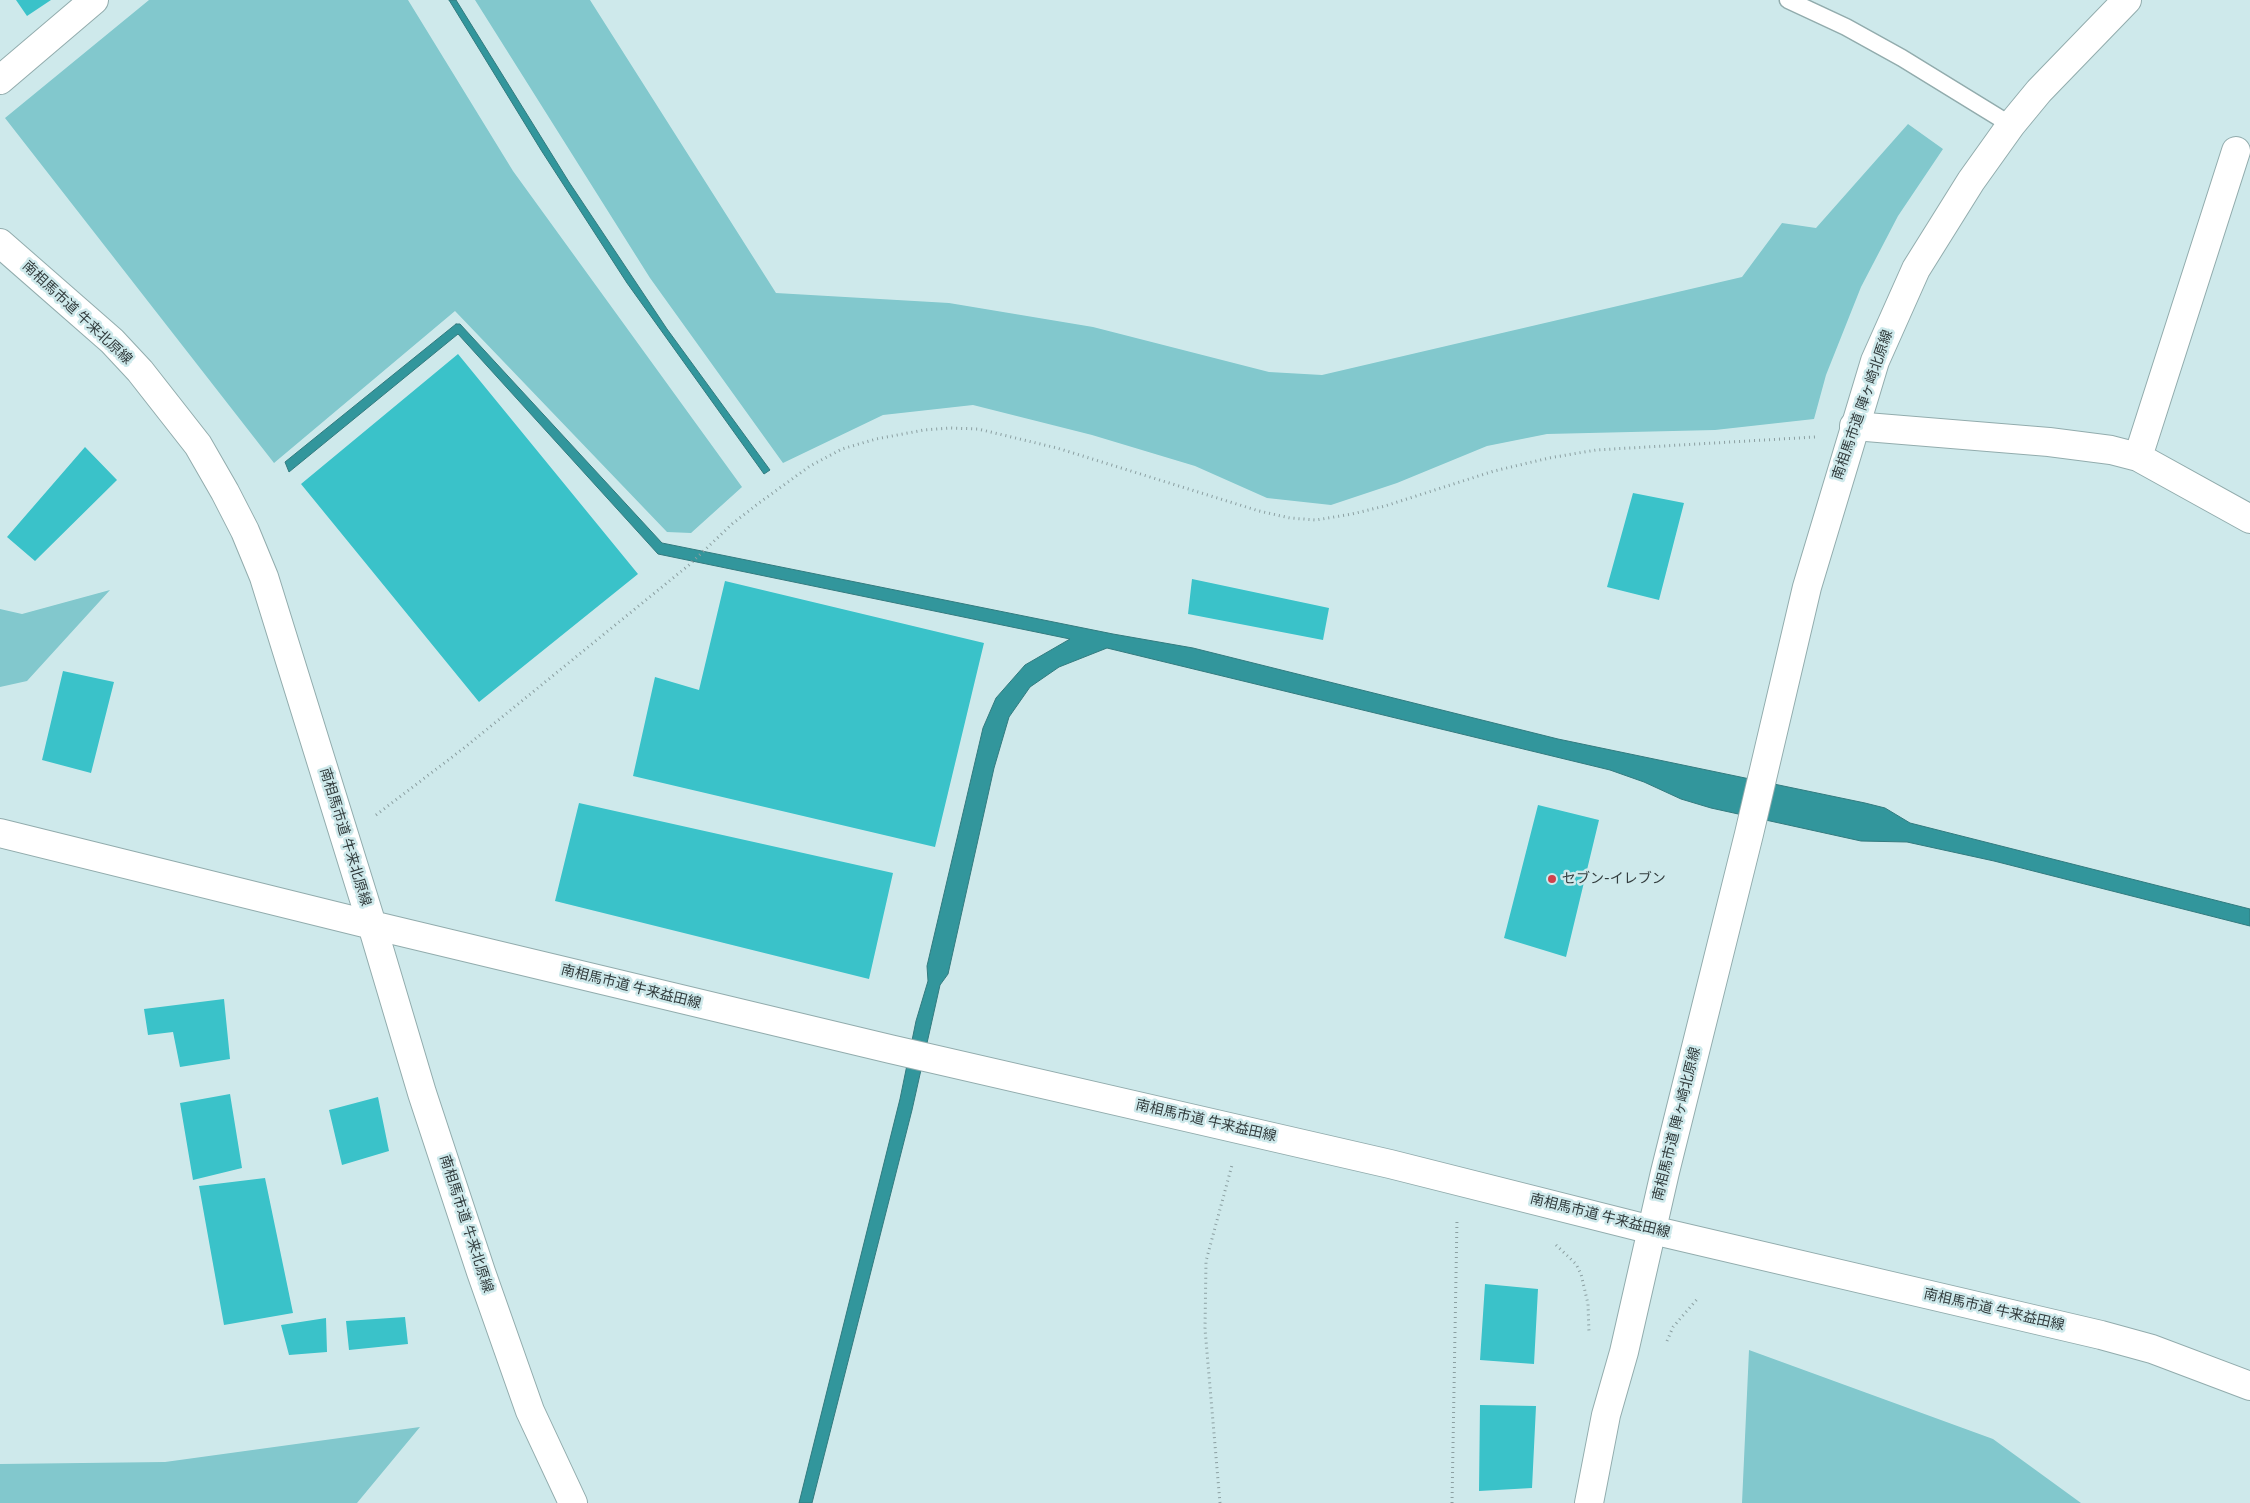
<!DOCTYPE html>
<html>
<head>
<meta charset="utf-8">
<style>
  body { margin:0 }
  canvas { display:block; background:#cee9eb }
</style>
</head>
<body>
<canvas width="2250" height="1503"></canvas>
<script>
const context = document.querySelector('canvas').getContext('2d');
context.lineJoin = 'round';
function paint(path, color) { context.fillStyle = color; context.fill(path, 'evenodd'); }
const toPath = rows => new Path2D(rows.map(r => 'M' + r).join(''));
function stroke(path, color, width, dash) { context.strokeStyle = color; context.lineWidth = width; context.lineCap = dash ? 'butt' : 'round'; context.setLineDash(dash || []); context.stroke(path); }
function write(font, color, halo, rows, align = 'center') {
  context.font = font + ' "Fira Sans","Noto Sans JP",sans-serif'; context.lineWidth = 5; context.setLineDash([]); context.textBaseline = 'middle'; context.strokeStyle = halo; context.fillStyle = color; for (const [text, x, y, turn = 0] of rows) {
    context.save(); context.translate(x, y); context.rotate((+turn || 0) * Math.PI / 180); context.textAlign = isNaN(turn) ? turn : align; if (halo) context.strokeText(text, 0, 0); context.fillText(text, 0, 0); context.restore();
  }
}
paint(toPath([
  [149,0,408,0,513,171,742,487,691,533,667,532,455,311,274,463,5,118],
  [475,0,590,0,776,293,949,303,1093,327,1269,372,1322,375,1742,277,1782,223,1816,228,1908,124,1943,149,1898,216,1861,287,1826,375,1814,419,1715,430,1547,434,1487,446,1397,483,1331,505,1267,498,1195,466,1092,435,973,405,883,415,783,463,650,278],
  [110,590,27,681,0,687,0,609,22,614],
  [1749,1350,1993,1439,2081,1503,1742,1503],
  [420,1427,357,1503,0,1503,0,1464,165,1462]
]), '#82c8cd');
const water = toPath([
  [449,0,456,0,569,182,667,329,770,470,764,474,627,283,541,150,449,0],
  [456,324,460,324,662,543,1113,634,1193,648,1558,739,1865,803,1885,808,1910,823,2250,909,2250,926,1994,861,1907,842,1861,841,1711,808,1681,799,1644,782,1610,770,1107,648,1059,667,1030,687,1009,717,994,768,948,974,940,985,912,1110,812,1503,799,1503,900,1099,916,1021,928,981,927,966,983,728,996,698,1025,665,1070,639,658,554,458,334,289,472,285,462,456,324]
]);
paint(water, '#32969c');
stroke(water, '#327b7f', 1);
paint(toPath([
  [16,0,51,0,27,16],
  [458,354,638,574,479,702,301,484],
  [85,447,117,480,35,561,7,537],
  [1633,493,1684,503,1659,600,1607,587],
  [1192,579,1329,608,1323,640,1188,614],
  [725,581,984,643,935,847,633,776,655,677,699,690],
  [63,671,114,682,91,773,42,760],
  [579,803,893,873,869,979,555,901],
  [1538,805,1599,820,1566,957,1504,938],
  [224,999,230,1059,180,1067,173,1032,148,1035,144,1009],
  [230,1094,242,1168,193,1180,180,1103],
  [378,1097,389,1151,342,1165,329,1110],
  [265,1178,293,1313,224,1325,199,1186],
  [1485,1284,1538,1289,1534,1364,1480,1360],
  [405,1317,408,1344,349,1350,346,1321],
  [326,1318,327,1352,289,1355,281,1325],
  [1480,1405,1536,1406,1532,1488,1479,1491]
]), '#3ac2c9');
const service = toPath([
  [1788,0,1846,27,1902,58,2011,125]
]);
const minor = toPath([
  [0,80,94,0],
  [1854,426,2049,442,2111,450,2138,457,2250,519],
  [2138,457,2236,151],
  [0,833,372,925,422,1093,481,1272,530,1411,573,1503]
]);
const tertiary = toPath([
  [0,243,112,341,140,371,198,445,225,492,245,531,264,577,372,925,890,1049,1390,1164,1652,1230,2101,1335,2152,1349,2250,1386],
  [1589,1503,1606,1415,1624,1352,1665,1172,1749,834,1807,587,1875,361,1916,269,1971,181,2011,125,2039,91,2127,0]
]);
stroke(service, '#92acad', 19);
stroke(minor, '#92acad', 30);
stroke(tertiary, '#92acad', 30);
stroke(toPath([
  [376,815,464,748,689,565,732,524,759,503,810,466,842,449,876,439,924,430,950,428,978,429,1057,448,1259,511,1290,518,1316,520,1352,514,1385,506,1494,471,1549,458,1596,450,1815,437],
  [1556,1245,1576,1264,1581,1274,1588,1304,1589,1333],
  [1667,1341,1673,1327,1699,1297],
  [1220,1503,1205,1329,1206,1261,1232,1165],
  [1452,1503,1457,1219]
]), '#8b9fa1', 3, [1, 4]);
stroke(service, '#fff', 16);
stroke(minor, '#fff', 28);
stroke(tertiary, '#fff', 28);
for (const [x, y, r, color] of [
  [1552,879,5,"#d1414c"]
]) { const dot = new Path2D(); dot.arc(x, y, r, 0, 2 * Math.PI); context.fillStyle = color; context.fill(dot); stroke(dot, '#cee9eb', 2); }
write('14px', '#313b3c', '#cee9eb', [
  ["南相馬市道 牛来北原線",77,313,43],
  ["南相馬市道 陣ヶ崎北原線",1863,405,-71],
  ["南相馬市道 牛来北原線",345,837,73],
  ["南相馬市道 牛来益田線",631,987,14],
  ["南相馬市道 牛来益田線",1206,1121,13],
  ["南相馬市道 陣ヶ崎北原線",1677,1124,-76],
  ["南相馬市道 牛来益田線",1600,1216,14],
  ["南相馬市道 牛来北原線",466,1224,72],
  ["南相馬市道 牛来益田線",1994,1310,13]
]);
write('14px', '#313b3c', '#cee9eb', [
  ["セブン-イレブン",1562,879]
], 'left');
</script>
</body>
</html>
